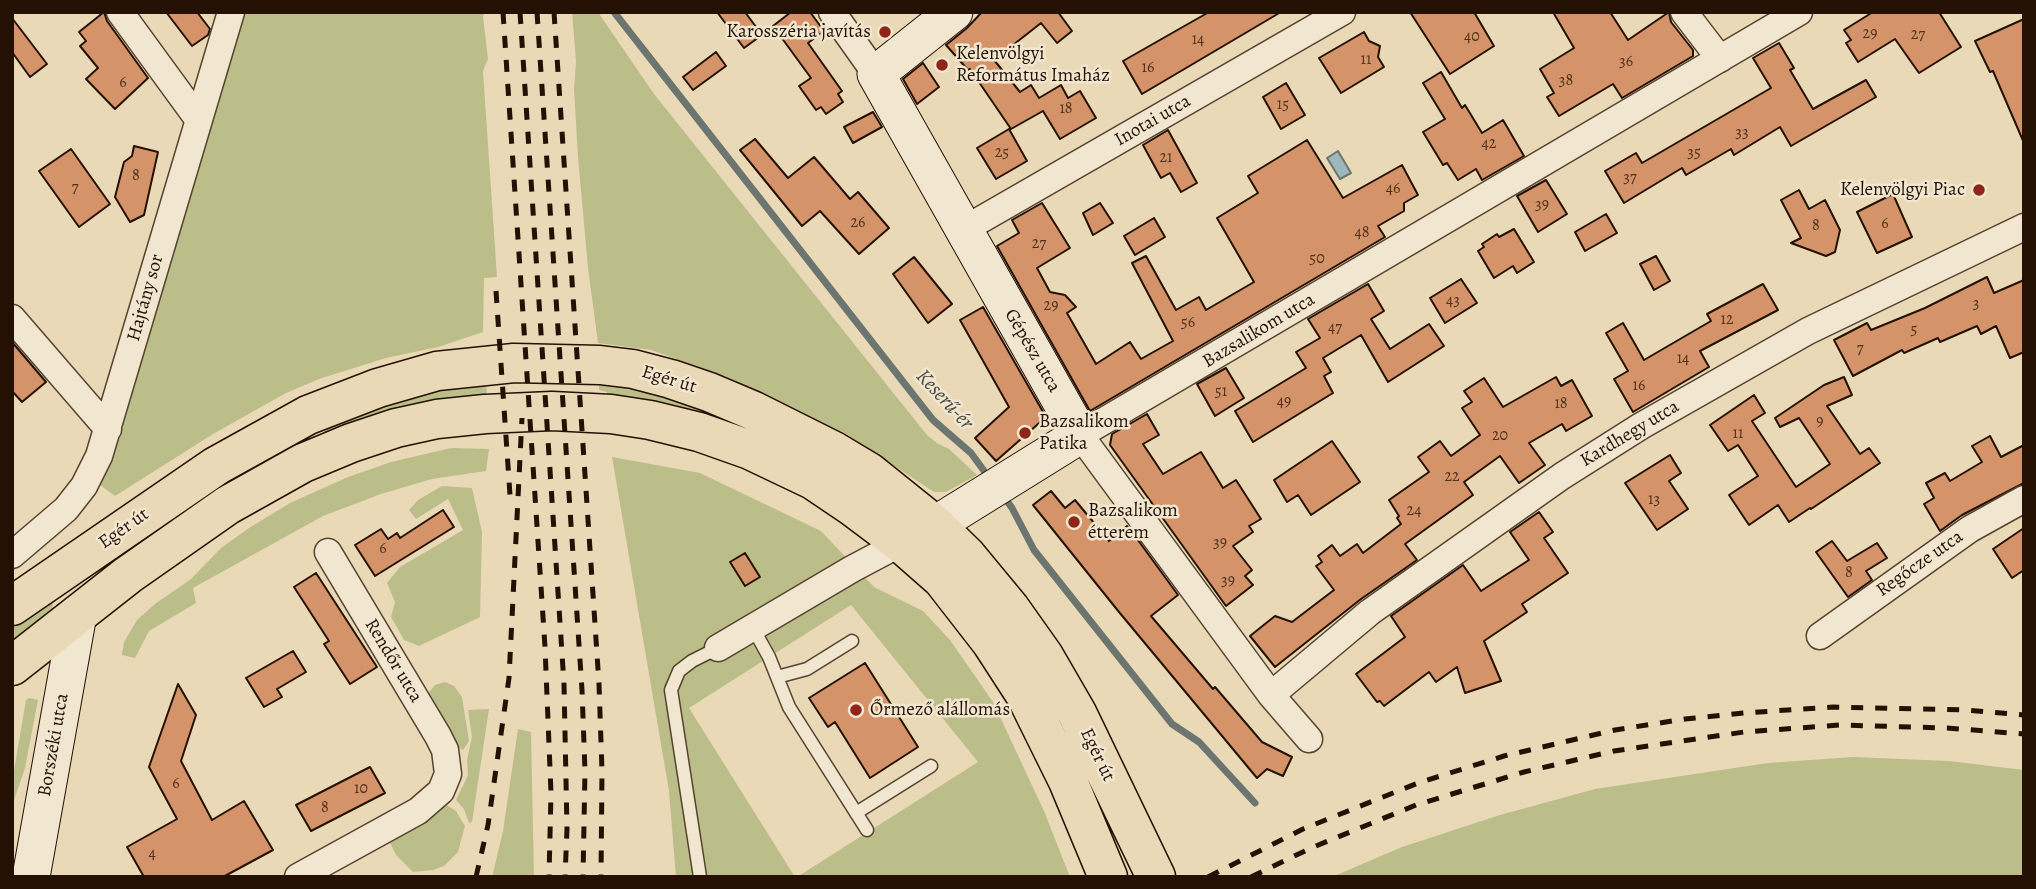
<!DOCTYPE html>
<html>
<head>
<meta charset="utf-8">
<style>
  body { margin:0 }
  #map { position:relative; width:2036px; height:889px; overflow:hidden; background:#ead9b6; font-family:Alegreya,serif }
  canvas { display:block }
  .frame { position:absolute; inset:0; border:14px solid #241104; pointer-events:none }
</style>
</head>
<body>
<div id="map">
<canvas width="2036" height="889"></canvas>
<div class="frame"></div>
</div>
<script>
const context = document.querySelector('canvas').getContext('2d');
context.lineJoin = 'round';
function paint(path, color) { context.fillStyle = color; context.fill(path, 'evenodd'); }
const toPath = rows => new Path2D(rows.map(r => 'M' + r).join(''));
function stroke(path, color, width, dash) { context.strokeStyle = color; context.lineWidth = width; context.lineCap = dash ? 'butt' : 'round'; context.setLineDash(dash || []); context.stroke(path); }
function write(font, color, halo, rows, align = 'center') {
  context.font = font + ' Alegreya,serif'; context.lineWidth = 5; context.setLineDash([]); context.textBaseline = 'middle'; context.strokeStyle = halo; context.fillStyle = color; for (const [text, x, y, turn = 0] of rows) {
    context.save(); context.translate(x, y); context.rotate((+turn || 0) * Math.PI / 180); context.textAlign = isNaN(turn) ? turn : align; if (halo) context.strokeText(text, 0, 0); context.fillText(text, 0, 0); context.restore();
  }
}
paint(toPath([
  [245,12,485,12,483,17,488,59,483,71,497,277,484,278,483,332,438,347,386,358,319,379,286,393,213,434,115,496,96,482],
  [572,12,598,12,654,94,927,435,937,443,949,449,977,475,946,492,934,492,846,434,727,377,651,350,598,343,588,268,578,157,574,89,576,61],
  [486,379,487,399,328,437,324,431,345,420,430,388],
  [599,379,622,382,725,418,608,400,607,392,599,390],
  [451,448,489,449,486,471,432,479,381,494,323,516,193,588,196,603,149,631,135,658,122,655,124,642,137,620,155,604,191,579,221,548,249,528,290,503,348,477,391,462],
  [612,457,700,473,821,531,874,587,923,611,950,640,993,702,1044,811,1070,877,797,877,978,762,851,605,689,708,795,877,676,877,669,791],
  [442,486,472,488,482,532,480,617,419,646,404,640,391,617,395,602,387,583,400,567,463,530,448,499,416,519,409,510,418,500],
  [54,596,51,616,17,644,12,638,12,623],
  [445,682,454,686,462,697,469,741,463,750,450,742,425,697,435,685],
  [29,698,38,700,25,768,12,806,12,782,26,700],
  [489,709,472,822,469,823,464,809,456,800,468,775,467,760,472,737,468,710],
  [518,729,531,732,534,877,492,877,503,831],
  [1853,757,1949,761,2024,770,2024,877,1332,877,1402,847,1500,815,1595,789,1768,763],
  [443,803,456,811,465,826,458,852,444,866,433,870,413,872,396,855,390,843]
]), '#bcbe8a');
const water = toPath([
  [1338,151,1351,173,1340,179,1327,158,1338,151]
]);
paint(water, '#9eb7ba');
stroke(water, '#6d7571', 2);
stroke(toPath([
  [614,12,933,420,971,453,990,479],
  [1002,494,1012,508,1034,550,1172,724,1199,742,1255,803]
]), '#6d7571', 7);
const building = toPath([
  [104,12,107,21,148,78,115,109,86,79,98,68,80,46,86,41,79,32,104,12],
  [166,12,197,12,210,29,208,35,192,46,166,12],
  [717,12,745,12,762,35,744,48,717,12],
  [791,12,810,12,824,31,808,43,842,91,838,94,843,102,826,114,821,107,816,110,799,86,811,78,773,26,791,12],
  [982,12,1058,12,1072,31,1057,43,1041,23,994,60,1020,92,1031,85,1039,98,1061,85,1068,98,1080,91,1096,118,1060,139,1043,111,1011,129,970,69,968,70,946,45,967,28,982,12],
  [1209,12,1281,12,1142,94,1123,61,1209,12],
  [1410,12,1474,12,1494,46,1450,74,1410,12],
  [1553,12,1610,12,1628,40,1669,12,1671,22,1693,50,1693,56,1622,98,1613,84,1559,116,1547,97,1554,93,1540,69,1574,48,1553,12],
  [1873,12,1939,12,1961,47,1919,73,1895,39,1858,62,1846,43,1851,40,1844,30,1873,12],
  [12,18,47,64,30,77,12,52,12,18],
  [2024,19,2024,143,1993,71,1990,72,1975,41,2024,19],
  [1364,32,1369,41,1380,46,1378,57,1384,67,1341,93,1319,58,1364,32],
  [1779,43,1794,68,1790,70,1813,109,1866,80,1876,97,1791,146,1780,127,1734,155,1731,149,1686,175,1682,168,1624,203,1605,171,1636,153,1642,163,1771,88,1753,58,1779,43],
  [716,52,726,66,693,90,683,77,716,52],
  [923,63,939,87,917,104,903,79,923,63],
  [1441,72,1462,108,1465,105,1482,133,1503,120,1524,156,1482,180,1476,169,1458,180,1447,163,1443,165,1423,132,1445,119,1423,83,1441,72],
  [1286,83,1305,115,1281,129,1263,97,1286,83],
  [873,112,882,127,853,143,844,127,873,112],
  [1009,129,1027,161,996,179,977,148,1009,129],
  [1168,130,1197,183,1181,192,1170,173,1161,178,1143,145,1168,130],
  [755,139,788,178,814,157,850,199,858,192,889,228,859,254,820,211,802,226,740,150,755,139],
  [1307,140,1343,198,1402,165,1418,195,1404,203,1404,211,1378,226,1385,237,1090,411,997,246,1019,233,1012,220,1042,203,1070,248,1037,268,1050,292,1065,295,1076,307,1067,313,1096,364,1130,342,1141,359,1173,341,1132,263,1146,256,1176,310,1199,297,1206,310,1254,282,1217,218,1258,193,1248,176,1307,140],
  [134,146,158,152,144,215,130,222,115,197,124,162,132,156,134,146],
  [71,149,110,204,79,227,39,171,71,149],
  [1546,180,1567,214,1538,232,1517,196,1546,180],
  [1799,190,1809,209,1825,200,1840,230,1835,252,1826,256,1791,243,1801,238,1781,200,1799,190],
  [1893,194,1912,237,1877,253,1857,212,1893,194],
  [1100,203,1113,223,1093,235,1083,213,1100,203],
  [1606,214,1617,233,1585,251,1575,232,1606,214],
  [1154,218,1165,237,1135,255,1124,236,1154,218],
  [1514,229,1534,262,1517,273,1513,266,1494,278,1478,251,1484,247,1482,244,1497,234,1499,237,1514,229],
  [1656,256,1670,281,1654,290,1640,264,1656,256],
  [914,257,952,304,928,323,893,274,914,257],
  [1987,277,1994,293,2024,280,2024,352,2010,358,1996,326,1981,334,1977,326,1940,342,1938,338,1904,353,1902,350,1853,376,1834,340,1867,323,1871,330,1925,308,1987,277],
  [1461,279,1477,303,1445,323,1430,298,1461,279],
  [1368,284,1384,311,1371,319,1390,349,1429,324,1444,346,1388,382,1361,335,1323,358,1331,372,1324,376,1333,393,1253,442,1235,411,1306,368,1296,352,1320,338,1308,319,1368,284],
  [1763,284,1778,310,1700,351,1709,367,1633,412,1614,379,1628,371,1606,333,1623,323,1644,360,1711,321,1707,314,1763,284],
  [983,307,1046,417,996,461,975,438,1009,407,960,320,983,307],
  [12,342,46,382,22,402,12,391,12,342],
  [1226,368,1244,398,1215,416,1197,384,1226,368],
  [1556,377,1561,386,1572,380,1592,416,1566,431,1562,424,1529,443,1545,465,1519,483,1500,456,1464,482,1473,495,1405,544,1417,560,1361,599,1275,667,1250,636,1275,616,1292,622,1334,590,1316,566,1322,562,1318,556,1332,545,1340,556,1357,544,1363,553,1401,524,1397,518,1399,516,1389,500,1429,472,1418,457,1440,441,1451,456,1480,435,1462,408,1472,402,1464,391,1484,378,1503,407,1556,377],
  [1844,377,1852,395,1827,406,1860,454,1869,448,1880,463,1811,509,1810,508,1789,522,1778,505,1749,525,1729,495,1758,476,1738,445,1728,451,1710,425,1754,395,1765,413,1752,421,1796,487,1830,464,1799,418,1780,427,1775,418,1824,385,1844,377],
  [1147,414,1159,435,1143,444,1163,474,1201,452,1223,488,1236,480,1261,519,1249,526,1253,532,1233,546,1252,570,1245,576,1253,585,1226,606,1110,445,1112,434,1147,414],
  [1990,436,2001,457,2024,445,2024,483,1962,515,1940,531,1924,504,1934,498,1926,483,1945,473,1950,481,1982,462,1972,446,1990,436],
  [1332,441,1360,482,1311,515,1298,495,1287,502,1274,480,1332,441],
  [1670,455,1681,473,1669,481,1688,509,1657,530,1625,483,1670,455],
  [1051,491,1065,508,1075,500,1109,541,1127,526,1135,536,1178,595,1151,616,1213,689,1215,687,1262,742,1292,757,1283,776,1267,769,1257,778,1119,612,1033,505,1051,491],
  [443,510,454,527,375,576,355,545,381,529,388,539,397,533,400,538,443,510],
  [1539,512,1553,532,1544,538,1568,573,1522,604,1527,612,1484,641,1501,681,1465,693,1457,667,1436,682,1429,672,1384,706,1380,701,1377,702,1356,674,1405,637,1391,616,1463,565,1481,591,1529,560,1510,532,1539,512],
  [2024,528,2024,570,2012,578,1993,549,2024,528],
  [1832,541,1847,561,1877,543,1887,558,1866,571,1872,580,1848,597,1816,552,1832,541],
  [745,553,760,577,745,586,730,562,745,553],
  [316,573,377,667,350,684,324,644,329,641,294,587,316,573],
  [293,651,306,672,277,689,282,697,264,707,246,678,293,651],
  [865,663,918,747,870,778,835,722,828,727,809,698,865,663],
  [178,684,196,715,181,761,212,820,244,801,273,850,223,877,144,877,127,847,177,819,149,767,178,684],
  [370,767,385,793,311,831,296,805,370,767]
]);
paint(building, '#d49368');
stroke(building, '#241104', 2);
const lane = toPath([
  [753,628,769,657,789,707,867,830],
  [777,677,807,669,852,641],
  [856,813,931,766],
  [700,877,671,690,679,671,692,661,718,648]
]);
const street = toPath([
  [120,12,198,119],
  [832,12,876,74],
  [1684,12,1720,59],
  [963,230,1342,12],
  [12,318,108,429],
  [12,555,66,509,84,486,99,456,231,12],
  [1820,636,1970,529,2024,499],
  [718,648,852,569,901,543],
  [1271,695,1370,612,1562,476,1641,426,1808,331,2024,227],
  [1309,739,1271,695,1080,435,1799,12],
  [298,877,418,811,441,791,448,774,445,750,438,736,328,552]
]);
const secondary = toPath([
  [908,539,935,525,1080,435,876,74,954,12],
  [31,877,78,614]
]);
const primary = toPath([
  [12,606,216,466,308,415,378,388,437,371,514,363,600,365,633,369,671,379,709,392,754,411,834,451,869,472,935,525,967,556,1010,608,1044,656,1077,713,1156,877],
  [12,666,128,575,228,505,303,463,351,443,396,428,437,419,485,414,552,411,611,414,650,420,699,432,750,450,813,480,853,507,901,543,942,579,991,642,1026,696,1068,781,1108,877]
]);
stroke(lane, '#564330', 15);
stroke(street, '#564330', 29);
stroke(secondary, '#241104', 39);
stroke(primary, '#241104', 41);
stroke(lane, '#f1e6d0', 12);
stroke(street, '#f1e6d0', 26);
stroke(secondary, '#f1e6d0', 37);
stroke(primary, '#ead9b6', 38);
stroke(toPath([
  [503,12,545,647,551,793,549,877],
  [520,12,564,684,567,829,565,877],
  [537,12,582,690,585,771,583,877],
  [554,12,599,684,602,771,601,877],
  [496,291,510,495],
  [476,877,488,825,509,678,522,418],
  [1208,877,1303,829,1418,783,1504,756,1615,730,1685,719,1744,713,1833,707,1965,710,2024,715],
  [1251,877,1311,848,1416,805,1524,772,1614,751,1744,732,1839,725,1947,728,2024,734]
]), '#241104', 5, [12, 12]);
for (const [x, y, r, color] of [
  [885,32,7,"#8f2418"],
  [942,65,7,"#8f2418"],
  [1979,190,7,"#8f2418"],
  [1025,433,7,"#8f2418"],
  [1074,522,7,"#8f2418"],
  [856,710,7,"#8f2418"]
]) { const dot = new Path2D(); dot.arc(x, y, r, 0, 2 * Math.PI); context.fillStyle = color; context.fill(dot); stroke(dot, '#f1e6d0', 2.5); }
write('16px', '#50321d', null, [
  ["29",1870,34],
  ["27",1918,35],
  ["40",1472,37],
  ["14",1198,40],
  ["11",1366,60],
  ["36",1626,62],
  ["16",1148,68],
  ["38",1566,81],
  ["6",123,83],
  ["15",1283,105],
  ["18",1066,109],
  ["33",1742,133],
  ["42",1489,144],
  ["25",1002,153],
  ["35",1694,153],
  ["21",1166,158],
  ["8",136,176],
  ["37",1630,178],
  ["7",75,188],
  ["46",1393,189],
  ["39",1542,205],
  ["26",858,223],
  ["6",1885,224],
  ["8",1816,226],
  ["48",1362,233],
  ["27",1039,244],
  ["50",1317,259],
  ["43",1453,301],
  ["3",1976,304],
  ["29",1051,306],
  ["12",1727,320],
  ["56",1188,323],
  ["47",1335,328],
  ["5",1914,330],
  ["7",1860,349],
  ["14",1683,359],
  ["16",1639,386],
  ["51",1221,392],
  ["49",1284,402],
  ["18",1561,404],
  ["9",1820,422],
  ["11",1738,434],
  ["20",1500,436],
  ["22",1452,477],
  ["13",1654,500],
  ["24",1414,511],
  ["39",1220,543],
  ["6",383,549],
  ["8",1849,573],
  ["39",1228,581],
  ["6",176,784],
  ["10",361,789],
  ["8",325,808],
  ["4",152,854]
]);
write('19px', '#241104', '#f1e6d0', [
  ["Karosszéria javítás",871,32,"right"],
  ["Kelenvölgyi",956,54],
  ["Református Imaház",956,76],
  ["Kelenvölgyi Piac",1965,190,"right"],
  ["Bazsalikom",1039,422],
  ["Patika",1039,444],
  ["Bazsalikom",1088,511],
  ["étterem",1088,533],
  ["Őrmező alállomás",870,710]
], 'left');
write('19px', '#241104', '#f1e6d0', [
  ["Inotai utca",1153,121,-30],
  ["Hajtány sor",146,298,-74],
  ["Bazsalikom utca",1259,331,-31],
  ["Gépész utca",1032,351,60],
  ["Egér út",669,380,17],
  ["Kardhegy utca",1630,434,-31],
  ["Egér út",124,529,-35],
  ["Regőcze utca",1920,564,-35],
  ["Rendőr utca",393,661,59],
  ["Borszéki utca",54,745,-80],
  ["Egér út",1097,755,64]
]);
write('italic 21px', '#4f4b44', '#f1e6d0', [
  ["Keserű-ér",944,400,47]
]);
</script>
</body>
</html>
